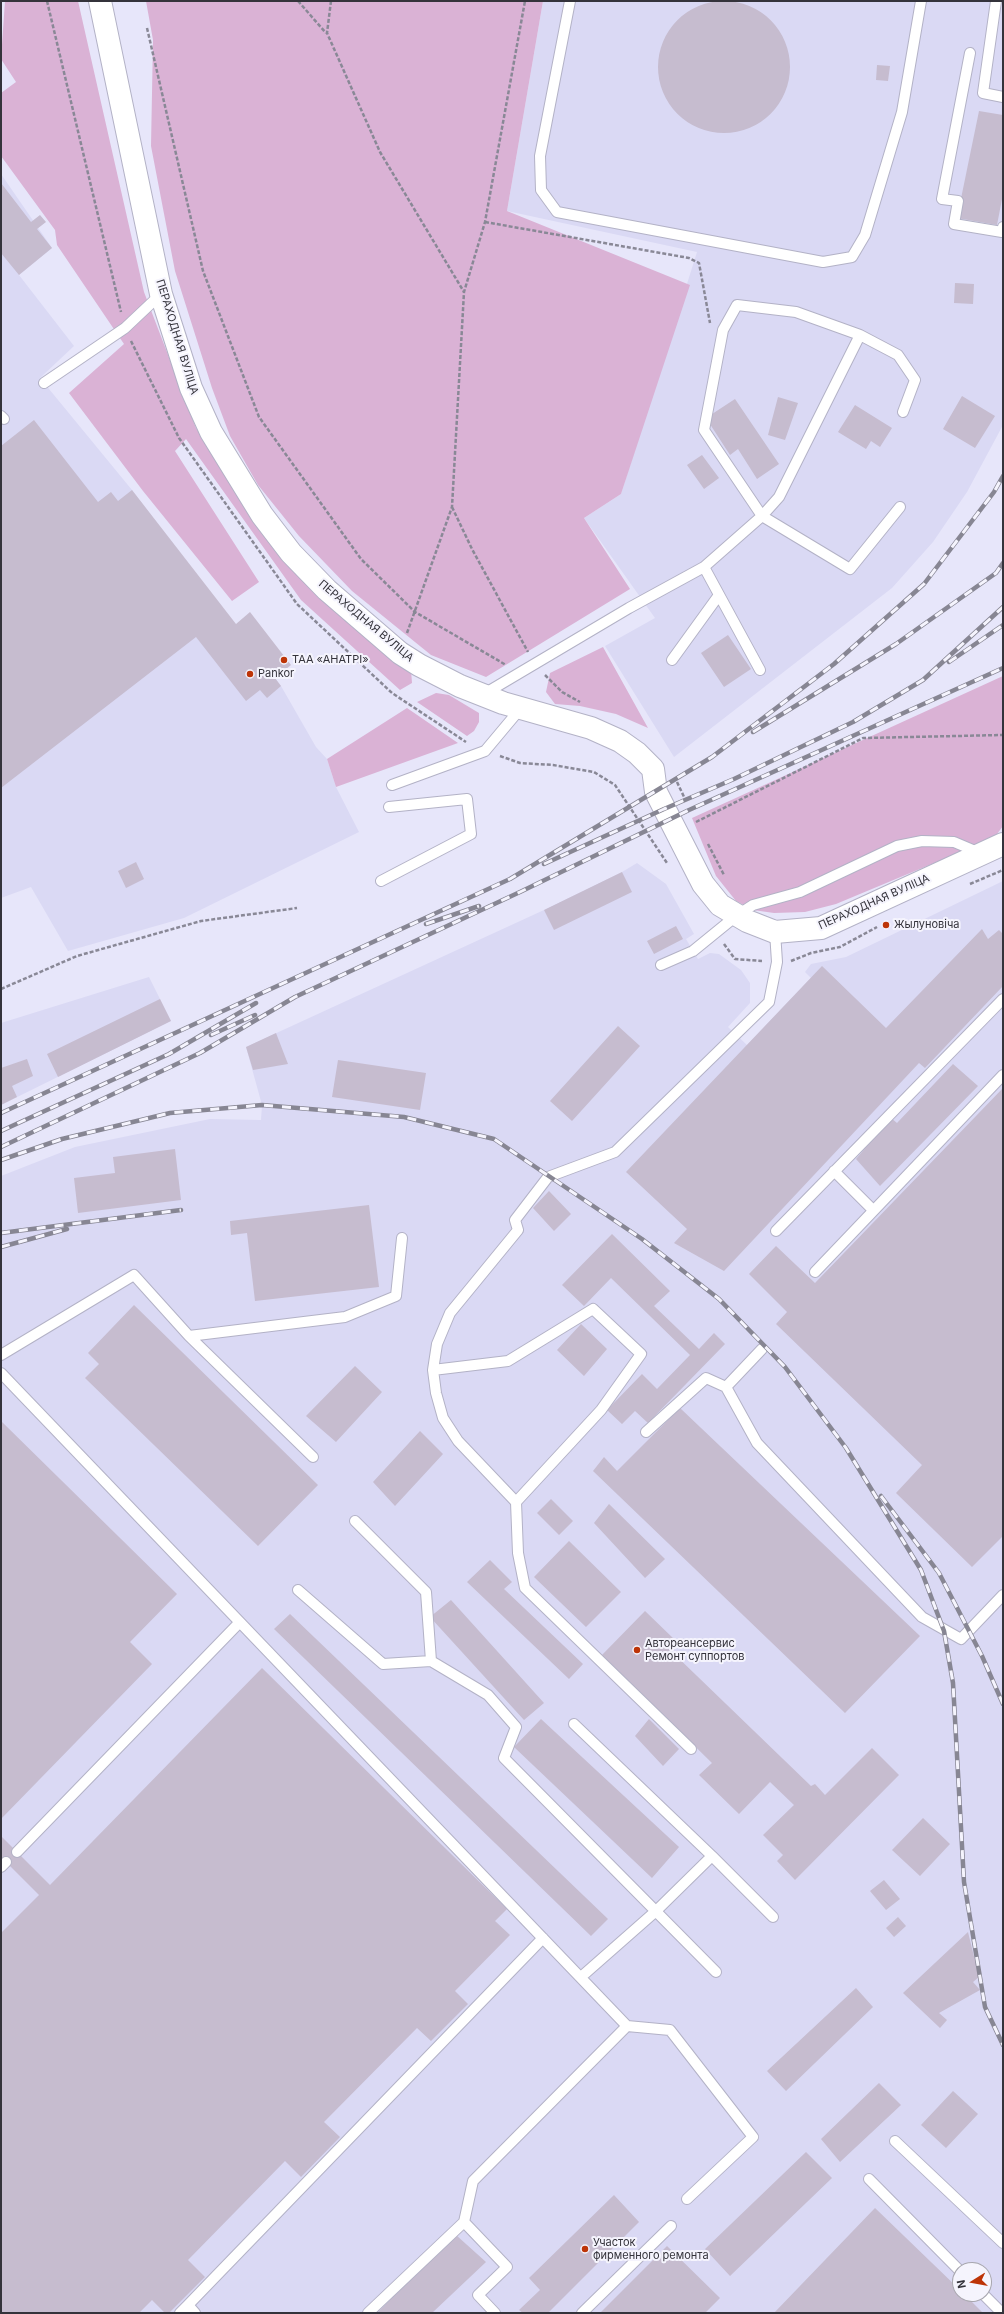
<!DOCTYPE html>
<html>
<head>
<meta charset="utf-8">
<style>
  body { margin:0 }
  #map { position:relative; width:1004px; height:2314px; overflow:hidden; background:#e7e6fa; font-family:Inter,sans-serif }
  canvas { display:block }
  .frame { position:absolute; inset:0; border:2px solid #34333b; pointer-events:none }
  .north { position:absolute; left:952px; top:2262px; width:40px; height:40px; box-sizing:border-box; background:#f5f4fd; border:1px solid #a8a7af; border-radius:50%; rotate:259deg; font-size:11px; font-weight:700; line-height:16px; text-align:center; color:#34333b }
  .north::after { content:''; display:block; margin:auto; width:14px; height:18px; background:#bd3407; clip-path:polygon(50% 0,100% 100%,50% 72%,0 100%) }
</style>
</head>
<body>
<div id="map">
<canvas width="1004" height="2314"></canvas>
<div class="frame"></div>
<div class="north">N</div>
</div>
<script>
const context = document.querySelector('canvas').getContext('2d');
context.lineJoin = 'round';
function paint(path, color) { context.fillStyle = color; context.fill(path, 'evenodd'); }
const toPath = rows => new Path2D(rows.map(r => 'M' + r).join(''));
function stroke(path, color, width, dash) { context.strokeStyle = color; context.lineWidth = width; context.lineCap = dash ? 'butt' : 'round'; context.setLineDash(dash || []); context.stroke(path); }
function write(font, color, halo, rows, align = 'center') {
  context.font = font + ' Inter,sans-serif'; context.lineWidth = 4; context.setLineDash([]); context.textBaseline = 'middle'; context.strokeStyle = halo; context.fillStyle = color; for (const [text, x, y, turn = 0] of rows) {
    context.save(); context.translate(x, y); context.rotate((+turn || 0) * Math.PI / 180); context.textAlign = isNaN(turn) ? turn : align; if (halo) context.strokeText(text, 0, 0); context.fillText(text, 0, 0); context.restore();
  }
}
paint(toPath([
  [543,1,1003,1,1003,425,967,492,933,542,892,588,674,757,605,646,655,618,584,518,621,494,697,252,507,211],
  [1,174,52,248,19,275,74,346,40,378,132,490,281,686,316,747,327,759,336,787,359,832,184,918,68,951,31,887,1,898],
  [637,863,666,884,694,934,686,939,698,959,710,953,719,954,741,970,750,983,750,1003,728,1027,747,1045,811,978,805,972,811,964,846,957,1003,881,1003,2313,1,2313,1,1176,75,1147,210,1119,261,1120,262,1105,246,1047,544,910,622,872],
  [960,2270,984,2270,984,2294,960,2294],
  [149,977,171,1021,1,1105,1,1023]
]), '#dad9f4');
paint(toPath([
  [5,1,78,1,144,292,196,428,236,492,311,590,411,670,412,683,400,690,301,600,186,439,175,451,259,582,232,601,143,491,69,393,124,344,57,245,55,230,1,156,1,93,16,82,1,59],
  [146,1,543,1,507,211,690,285,621,494,584,518,630,589,486,677,431,655,352,591,299,536,258,485,230,436,212,388,175,271,151,146,153,40],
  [603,647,648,728,616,714,580,706,555,704,546,692,550,673],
  [1003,676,1003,826,994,838,836,904,805,912,774,913,753,910,736,901,716,876,692,818],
  [436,693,449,695,479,713,479,722,474,731,467,736,417,702],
  [407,708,458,743,336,787,327,759]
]), '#dab2d5');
paint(toPath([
  '658 67a66 66 0 1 1 132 0a66 66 0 1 1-132 0Z',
  [877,65,890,66,888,81,876,80],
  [979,111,1003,115,1003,194,997,225,957,218],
  [1,183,31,222,40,215,46,222,37,229,52,248,19,275,1,253],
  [955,283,974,284,973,304,954,303],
  [962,396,995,416,975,448,943,429],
  [778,397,798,403,785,440,768,435],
  [735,399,779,464,757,479,738,449,730,455,706,418],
  [855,405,892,428,880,447,871,441,866,449,838,432],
  [34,420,98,502,111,492,118,501,132,490,236,624,250,612,291,665,275,678,281,686,267,698,260,690,246,701,196,637,1,788,1,446],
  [702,455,719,478,704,489,687,465],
  [728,635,751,669,724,687,701,653],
  [136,862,144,879,126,888,118,871],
  [622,872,632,892,554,930,544,910],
  [676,926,683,939,654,954,647,941],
  [982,929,988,939,999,930,1003,934,1003,986,925,1068,919,1063,724,1271,674,1243,687,1229,626,1172,822,966,886,1028],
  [160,999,171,1021,58,1077,47,1054],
  [618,1026,640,1046,572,1121,550,1101],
  [276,1033,288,1064,253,1070,246,1047],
  [27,1059,33,1076,12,1086,17,1097,1,1105,1,1068],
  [338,1060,426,1073,420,1110,332,1097],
  [953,1064,978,1086,880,1186,856,1159,891,1118,897,1123],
  [1003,1088,1003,1536,972,1567,896,1493,922,1465,776,1324,787,1312,749,1274,776,1246,815,1283],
  [175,1149,181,1200,78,1213,74,1178,115,1173,113,1157],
  [549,1191,571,1214,554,1231,533,1208],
  [369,1205,379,1287,255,1301,247,1233,231,1235,230,1221],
  [612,1234,670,1291,654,1306,699,1349,714,1333,725,1344,648,1423,635,1411,622,1424,607,1410,642,1374,657,1389,690,1355,611,1278,584,1306,562,1285],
  [134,1305,318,1485,258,1546,85,1378,99,1364,88,1353],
  [581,1324,607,1349,584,1376,557,1350],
  [355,1366,382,1392,336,1442,306,1416],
  [680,1408,920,1636,845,1713,593,1471,604,1457,617,1471],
  [1,1421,177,1594,130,1642,152,1664,1,1819],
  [420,1431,443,1454,395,1506,373,1482],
  [551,1499,573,1521,559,1535,537,1513],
  [609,1504,665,1559,645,1578,594,1523],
  [569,1541,621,1592,586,1627,534,1577],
  [490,1560,512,1582,504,1589,583,1664,569,1679,467,1582],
  [451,1600,544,1703,524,1720,430,1617],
  [645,1611,675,1640,668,1648,811,1786,815,1784,825,1795,872,1748,899,1775,795,1880,777,1861,783,1855,763,1835,794,1805,770,1782,739,1814,699,1775,712,1763,602,1655],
  [290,1614,608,1919,591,1936,274,1629],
  [262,1668,507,1909,495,1921,510,1935,455,1991,468,2004,431,2041,417,2028,324,2122,340,2137,301,2177,285,2161,188,2260,205,2277,169,2313,165,2313,152,2300,139,2313,1,2313,1,1933,39,1895,1,1857,1,1836,50,1885],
  [541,1719,679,1847,652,1878,514,1747],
  [649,1719,679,1749,663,1766,635,1736],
  [923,1818,950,1844,920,1876,892,1850],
  [884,1880,900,1899,886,1910,870,1891],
  [898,1917,906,1926,894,1937,886,1928],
  [968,1932,979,1977,973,1982,980,1990,939,2013,947,2020,940,2028,903,1993],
  [856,1988,873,2007,786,2091,767,2071],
  [879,2083,901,2105,840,2162,821,2139],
  [953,2091,978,2114,946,2148,921,2125],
  [806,2152,832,2178,730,2276,705,2249],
  [614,2195,639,2222,548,2313,523,2313,519,2310,540,2290,529,2278],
  [875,2208,960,2290,960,2294,964,2294,983,2313,774,2313],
  [456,2235,486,2262,432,2313,377,2313],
  [667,2246,720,2298,705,2313,600,2313]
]), '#c6bccf');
const lane = toPath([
  [570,1,540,156,541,190,557,212,823,262,852,257,865,235,902,112,921,1],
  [996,1,983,93,1003,97],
  [970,53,942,199,958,201,954,224,1002,232,1003,227],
  [860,335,796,312,737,305,723,330,704,430,762,516,850,569,900,507],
  [44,383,125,328,161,294],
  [1,416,4,419],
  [704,567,760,670],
  [672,660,719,595],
  [484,694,629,608,704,567,762,516,779,497,860,335,898,355,915,380,903,412],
  [392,785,485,751,521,708],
  [381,881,471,834,467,799,389,807],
  [661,965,693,951,736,916,753,905,800,892,897,846,922,841,954,842,980,853],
  [834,1171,873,1210],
  [776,1231,1003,999],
  [815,1272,1003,1075],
  [189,1336,313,1457],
  [1,1355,134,1275,189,1336,345,1317,396,1296,402,1238],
  [433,1370,508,1361,593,1309,641,1354,601,1410,516,1502],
  [1,1373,627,2026,670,2030,753,2137,687,2199],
  [726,1387,762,1349],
  [646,1432,706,1378,726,1387,757,1443,922,1617,961,1639,1003,1595],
  [355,1521,426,1592,431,1661,488,1695,516,1727,504,1758,716,1972],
  [298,1590,383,1664,431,1661],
  [574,1724,712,1856,656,1911,581,1977],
  [691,1749,525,1588,518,1553,516,1502,458,1441,443,1418,436,1393,433,1370,437,1344,450,1313,518,1230,515,1220,548,1177,615,1152,769,1002,777,962,775,932],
  [17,1852,239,1623],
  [712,1856,773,1917],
  [1,1867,6,1862],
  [895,2141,1003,2243],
  [869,2179,960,2271],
  [464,2222,473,2181,627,2026],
  [983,2294,1002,2313],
  [188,2305,543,1938],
  [180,2313,188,2305,195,2313],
  [368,2313,464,2222,507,2267,478,2295,495,2313],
  [582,2313,671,2226]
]);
const secondary = toPath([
  [100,1,161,294,191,388,211,432,262,515,291,553,327,590,400,653,419,665,460,686,503,703,591,728,620,741,637,753,653,769,656,792,703,884,720,905,747,921,775,932,821,928,1003,844]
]);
stroke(lane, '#b3b2c6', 12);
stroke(secondary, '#b3b2c6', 24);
stroke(toPath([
  [47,1,121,312],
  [298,1,326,33],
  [331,1,327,33,380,152,464,292],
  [147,28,203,271,259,417,361,559,415,612,506,665],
  [485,222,689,258,699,263,710,323],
  [131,341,179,438,297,604,392,693,466,742],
  [452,507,472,549,528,652],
  [407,633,452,507,464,292,485,222,525,1],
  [545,675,562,692,580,702],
  [500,756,520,763,553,765,594,772,615,785,667,863],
  [677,782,685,799],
  [696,822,863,738,1003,735],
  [708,844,724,875],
  [970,884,1003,870],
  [724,944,735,959,762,961],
  [791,961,811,953,840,947,877,927],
  [1,989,77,956,201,921,297,908]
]), '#898896', 2.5, [4, 2]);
stroke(lane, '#fff', 10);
stroke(secondary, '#fff', 22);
const rail = toPath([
  [949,662,1003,625],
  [753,732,896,644,996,573,1003,563],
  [544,864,664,809,734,779,853,722,923,680,1003,607],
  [426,924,479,906],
  [211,1035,255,1015],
  [1,1113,510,879,712,757,834,664,924,584,994,492,1003,476],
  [1,1131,169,1054,256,1003],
  [1,1147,200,1053,295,997,520,892,689,810,1003,668],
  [1,1160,62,1139,170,1113,262,1105,404,1117,494,1139,642,1239,719,1299,785,1367,846,1448,921,1570,944,1631,953,1683,964,1882,985,2007,1003,2045],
  [1,1233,181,1210],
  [1,1247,67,1229],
  [881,1496,939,1573,982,1656,1003,1704]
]);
stroke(rail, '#878693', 4.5);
stroke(rail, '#f5f4fd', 3, [9]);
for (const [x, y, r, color] of [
  [284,660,4,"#bd3407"],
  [250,674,4,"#bd3407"],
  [886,925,4,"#bd3407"],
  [637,1650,4,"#bd3407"],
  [585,2249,4,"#bd3407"]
]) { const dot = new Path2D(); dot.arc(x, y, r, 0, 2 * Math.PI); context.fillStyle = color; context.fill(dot); stroke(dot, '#f5f4fd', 1.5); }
write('11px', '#34333b', '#f5f4fd', [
  ["ПЕРАХОДНАЯ ВУЛІЦА",177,337,73],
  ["ПЕРАХОДНАЯ ВУЛІЦА",366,621,40],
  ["ПЕРАХОДНАЯ ВУЛІЦА",874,902,-24]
]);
write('11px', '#34333b', '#f5f4fd', [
  ["ТАА «АНАТРI»",292,660],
  ["Pankor",258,674],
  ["Жылуновіча",894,925],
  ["Автореансервис",645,1644],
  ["Ремонт суппортов",645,1657],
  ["Участок",593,2243],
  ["фирменного ремонта",593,2256]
], 'left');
</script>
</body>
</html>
